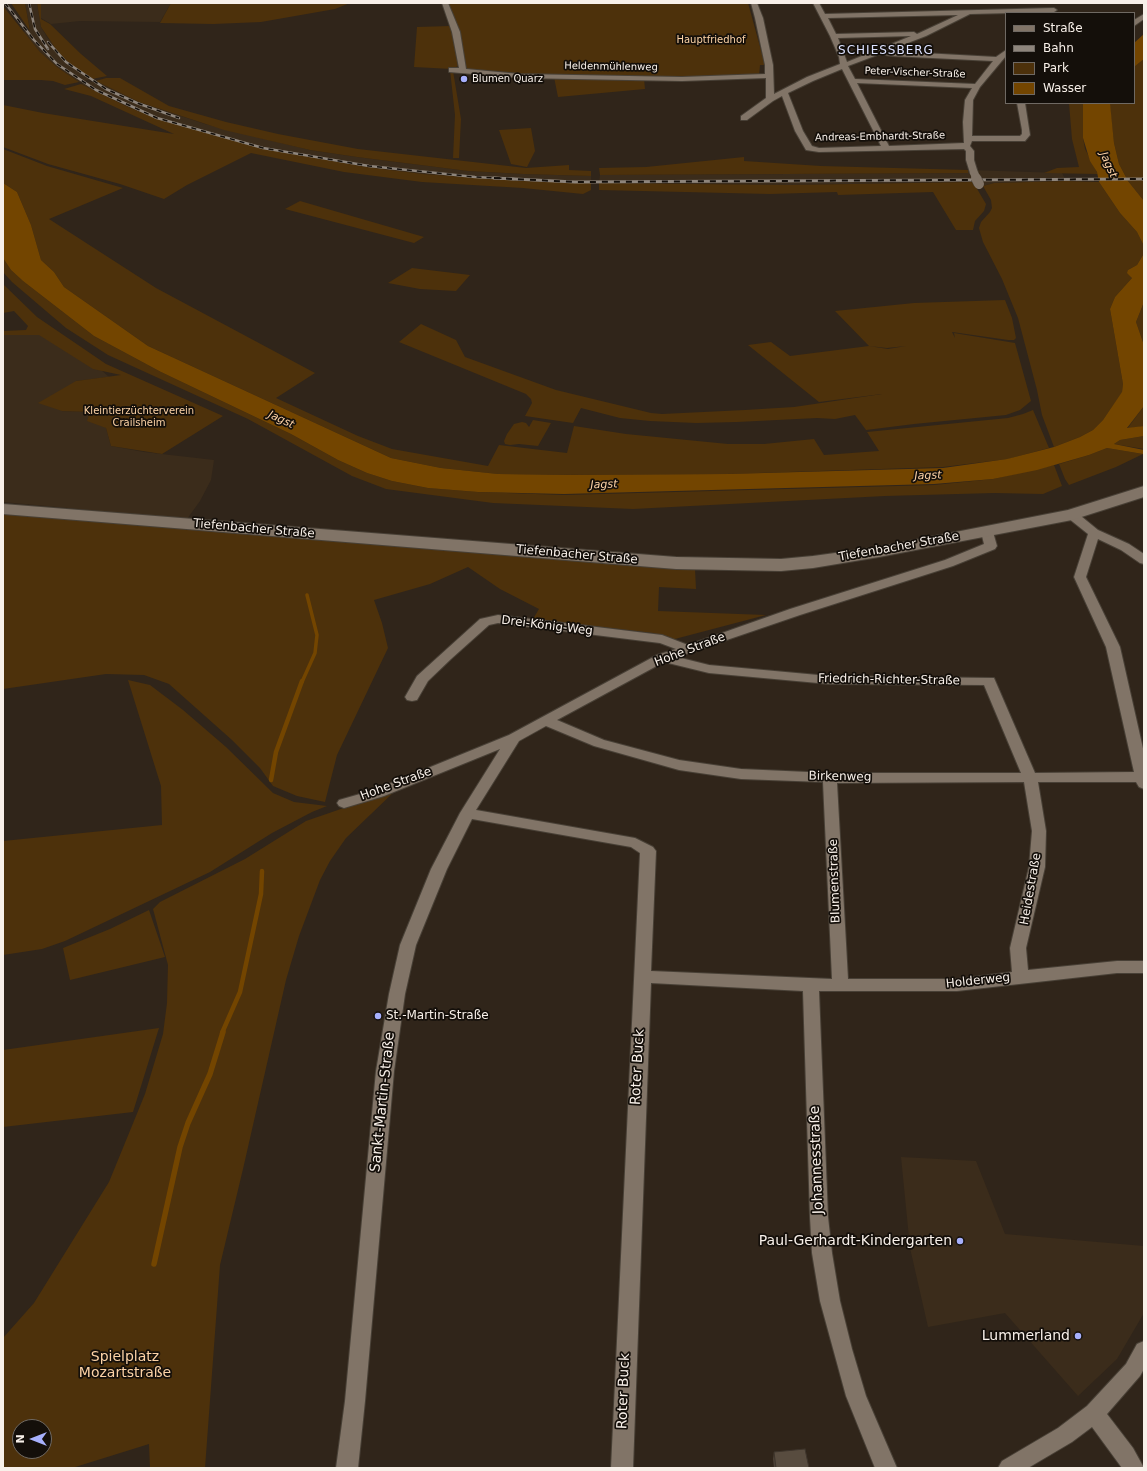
<!DOCTYPE html>
<html>
<head>
<meta charset="utf-8">
<style>
  body { margin:0 }
  #map { position:relative; width:1147px; height:1471px; overflow:hidden; background:#30251a; font-family:"DejaVu Sans",sans-serif }
  canvas { display:block }
  .frame { position:absolute; inset:0; border:4px solid #f8f0e9; pointer-events:none }
  .legend { position:absolute; left:1005px; top:12px; width:130px; height:92px; box-sizing:border-box; background:#140f0a; border:1px solid #6f6963; margin:0; padding:5px 7px; list-style:none; font-size:12px; color:#f8f0e9 }
  .legend li { display:flex; align-items:center; gap:8px; height:20px }
  .legend b { width:20px; border:1px solid #6f6963 }
  .north { position:absolute; left:12px; top:1419px; width:40px; height:40px; box-sizing:border-box; background:#140f0a; border:1px solid #6f6963; border-radius:50%; rotate:270deg; font-size:11px; font-weight:700; line-height:16px; text-align:center; color:#f8f0e9 }
  .north::after { content:''; display:block; margin:auto; width:14px; height:18px; background:#a7b0fc; clip-path:polygon(50% 0,100% 100%,50% 72%,0 100%) }
</style>
</head>
<body>
<div id="map">
<canvas width="1147" height="1471"></canvas>
<div class="frame"></div>
<ul class="legend">
<li><b style="height:5px;background:#817467"></b>Straße</li>
<li><b style="height:5px;background:#8e857c"></b>Bahn</li>
<li><b style="height:11px;background:#4d310b"></b>Park</li>
<li><b style="height:11px;background:#734500"></b>Wasser</li>
</ul>
<div class="north">N</div>
</div>
<script>
const context = document.querySelector('canvas').getContext('2d');
context.lineJoin = 'round';
function paint(path, color) { context.fillStyle = color; context.fill(path, 'evenodd'); }
const toPath = rows => new Path2D(rows.map(r => 'M' + r).join(''));
function stroke(path, color, width, dash) { context.strokeStyle = color; context.lineWidth = width; context.lineCap = dash ? 'butt' : 'round'; context.setLineDash(dash || []); context.stroke(path); }
function write(font, color, halo, rows, align = 'center') {
  context.font = font + ' "DejaVu Sans",sans-serif'; context.lineWidth = 3.5; context.setLineDash([]); context.textBaseline = 'middle'; context.strokeStyle = halo; context.fillStyle = color; for (const [text, x, y, turn = 0] of rows) {
    context.save(); context.translate(x, y); context.rotate((+turn || 0) * Math.PI / 180); context.textAlign = isNaN(turn) ? turn : align; if (halo) context.strokeText(text, 0, 0); context.fillText(text, 0, 0); context.restore();
  }
}
paint(toPath([
  [25,3,37,3,41,27,47,37,68,62,92,79,79,82,57,67,40,52,23,32,30,30],
  [41,3,171,3,160,22,80,21,51,24,41,18],
  [96,81,139,102,205,124,310,150,357,157,468,171,524,174,591,176,591,183,521,181,423,174,366,167,260,148,155,118,126,106,81,84],
  [968,170,1062,173,1066,181,994,183,983,186,973,182,789,185,599,183,600,175,968,173],
  [3,331,54,331,74,346,109,377,76,381,62,411,90,412,106,428,111,446,144,452,214,460,211,480,200,501,187,519,3,502],
  [901,1157,976,1161,1005,1234,1144,1246,1144,1313,1117,1359,1078,1396,1005,1313,928,1327,910,1248]
]), '#3b2c1b');
paint(toPath([
  [11,3,25,3,30,31],
  [37,3,41,3,41,19,50,24,81,54,107,76,92,79,68,62,56,49,41,27],
  [171,3,350,3,335,9,261,22,213,24,160,23],
  [447,3,748,3,765,65,760,65,759,76,707,77,520,75,466,70],
  [3,6,40,52,57,67,79,82,65,85,53,81,41,80,3,80],
  [451,26,458,66,452,69,414,67,417,27],
  [1144,59,1143,119,1144,201,1128,181,1119,164,1114,143,1110,107,1110,103,1134,103,1134,67],
  [450,70,453,71,461,119,459,158,453,158,455,115],
  [554,77,644,79,645,89,558,97],
  [106,78,120,78,169,106,226,122,278,134,358,149,526,168,569,165,569,170,591,171,591,176,524,174,468,171,357,157,310,150,224,130,139,102,96,81],
  [81,84,126,106,155,118,260,148,366,167,423,174,521,181,591,183,591,190,583,194,523,188,422,182,344,172,251,153,187,185,164,199,120,184,48,164,3,147,3,105,43,113,174,134,91,96,64,89],
  [1069,103,1083,103,1083,138,1085,149,1098,174,1044,173,1057,168,1079,167,1072,139],
  [531,128,535,151,527,167,511,164,499,130],
  [3,149,47,166,123,188,49,219,156,288,315,373,276,398,358,436,392,449,488,466,499,445,567,453,574,426,626,434,728,444,764,444,814,439,824,455,879,451,867,432,1008,418,1023,414,1033,410,1049,448,1008,459,943,467,728,474,570,475,498,474,441,468,391,458,148,346,64,287,54,272,41,260,31,225,17,192,3,183],
  [744,157,744,161,821,166,968,170,968,173,600,175,599,168,646,167],
  [1066,181,1099,182,1120,213,1137,232,1143,244,1143,255,1137,265,1128,270,1132,278,1115,297,1110,309,1123,384,1122,393,1103,420,1093,430,1080,437,1054,447,1042,415,1037,390,1018,318,1002,279,983,242,979,228,981,222,990,212,992,208,991,200,983,186,994,183],
  [973,182,986,204,984,211,975,221,973,230,956,230,933,192,838,195,837,192,770,194,599,190,599,183,789,185],
  [300,201,424,237,414,243,285,209],
  [3,258,11,270,23,281,94,336,161,372,291,434,338,460,367,473,392,481,428,488,478,492,564,495,934,485,993,479,1054,465,1062,486,1043,494,994,493,885,496,633,509,493,503,386,489,352,476,248,419,108,355,66,328,12,282,3,272],
  [412,268,470,275,456,291,420,289,388,283],
  [3,284,37,317,106,364,223,416,162,454,111,446,106,428,87,421,90,412,62,411,38,403,76,381,121,375,93,369,39,335,3,335,3,331,26,330,28,326,14,311,3,313],
  [1005,300,1012,318,1016,338,1014,340,1008,340,952,332,955,338,954,333,1015,343,1031,401,1020,410,1006,415,914,424,866,430,855,415,835,419,817,418,737,422,696,423,650,421,620,418,581,408,573,423,525,416,532,403,531,399,526,394,399,342,421,324,456,340,465,357,556,390,651,413,662,414,745,410,794,407,882,394,819,402,748,345,771,342,790,356,869,346,888,349,906,346,887,348,869,346,835,311,914,303],
  [1144,302,1144,345,1136,322],
  [1144,406,1144,426,1127,429],
  [533,420,551,423,538,446,519,444,510,445,505,444,504,441,507,434,514,424,522,422,526,423,529,427],
  [1144,436,1144,449,1114,444,1120,440],
  [1107,448,1143,454,1116,467,1069,485,1065,479,1059,464,1089,455],
  [3,514,695,569,696,589,659,587,658,611,766,615,671,640,653,633,533,619,539,609,500,589,468,567,430,584,374,600,382,623,388,648,337,755,325,802,297,796,273,786,260,768,232,740,169,684,144,675,106,674,3,689],
  [128,680,150,685,183,710,226,747,273,793,294,802,327,806,312,812,272,833,210,872,65,941,42,949,3,955,3,841,162,825,161,786],
  [396,790,346,838,330,861,320,880,299,936,286,980,243,1169,220,1265,205,1468,150,1468,149,1444,72,1468,3,1468,3,1338,34,1303,109,1182,145,1094,163,1034,167,1003,168,965,153,909,160,902,245,859,306,821],
  [20,1427,44,1427,44,1451,20,1451],
  [149,910,165,957,70,980,63,948,110,929],
  [159,1028,133,1112,3,1127,3,1050]
]), '#4d310b');
paint(toPath([
  [1144,34,1144,59,1134,67,1134,43],
  [1083,103,1110,103,1114,143,1119,164,1128,181,1144,201,1144,302,1136,322,1144,345,1144,406,1127,428,1144,426,1144,436,1120,440,1114,444,1144,450,1144,453,1143,454,1107,448,1089,455,1037,470,993,479,934,484,564,494,478,492,428,488,392,481,367,473,338,460,291,434,161,372,94,336,23,281,11,270,3,258,3,183,17,192,31,225,41,260,54,272,64,287,148,346,391,458,441,468,498,474,570,475,728,474,943,468,1007,459,1054,447,1080,437,1093,430,1103,420,1122,392,1123,384,1110,309,1115,297,1132,278,1127,273,1128,270,1137,265,1143,255,1143,244,1137,232,1120,213,1099,182,1097,172,1090,161,1083,138]
]), '#734500');
stroke(toPath([
  [302,682,315,653,317,635,307,595]
]), '#734500', 3.5);
stroke(toPath([
  [271,780,276,752,302,681],
  [222,1033,240,992,261,894,262,871]
]), '#734500', 4.5);
stroke(toPath([
  [154,1264,180,1147,188,1123,210,1074,223,1032]
]), '#734500', 5.5);
const minor = toPath([
  [442,3,448,3,460,32,466,69,520,74,682,77,765,74,765,65,755,18,751,3,757,3,763,18,773,65,774,94,807,77,840,64,839,57,830,36,813,3,819,3,825,14,1054,8,1057,10,1054,12,970,14,926,36,887,51,996,57,1006,50,1006,56,980,87,973,100,972,136,1020,136,1022,134,1022,130,1017,103,1025,103,1030,135,1025,141,972,141,970,146,974,151,974,160,978,173,974,176,970,173,966,160,966,151,964,149,819,152,806,150,795,131,782,96,773,101,747,120,741,120,741,116,766,98,766,78,682,81,520,78,449,72,449,68,459,68,452,32,442,3],
  [958,15,917,34,914,32,836,34,828,18,958,15],
  [911,36,847,62,838,38,911,36],
  [880,54,891,56,993,61,975,84,855,79,848,66,880,54],
  [842,69,881,146,819,148,812,146,803,131,788,93,813,81,842,69],
  [857,83,972,88,965,100,963,122,964,143,889,146,857,83],
  [1144,14,1144,19,1134,26,1134,20,1144,14],
  [1072,511,1076,512,1098,530,1129,544,1144,554,1144,564,1140,563,1121,550,1098,539,1086,577,1120,647,1144,753,1144,789,1139,787,1136,782,1038,782,1046,831,1045,867,1026,948,1028,970,1117,961,1144,961,1144,973,1117,973,957,991,819,991,828,1217,832,1253,840,1301,852,1349,866,1396,897,1468,875,1468,846,1396,820,1301,812,1253,810,1217,803,991,651,983,633,1468,611,1468,640,853,631,847,472,819,447,869,416,945,405,994,394,1071,365,1401,358,1468,336,1468,345,1401,376,1071,389,994,400,945,431,869,460,813,500,749,384,796,344,808,339,806,337,803,339,800,374,790,509,735,657,655,676,649,660,643,498,623,489,625,451,659,428,681,417,700,412,701,407,700,405,697,417,676,480,619,498,615,662,635,688,645,790,609,945,560,984,544,981,532,983,529,987,528,991,529,993,532,997,546,995,549,953,566,800,615,677,657,709,665,829,676,994,678,1035,773,1134,772,1106,647,1074,577,1088,534,1068,518,1066,515,1068,512,1072,511],
  [664,662,709,673,829,684,984,685,1021,773,830,773,741,769,679,760,604,740,557,720,664,662],
  [546,726,594,746,679,770,741,779,823,782,832,979,651,971,656,851,653,847,635,838,476,810,519,741,546,726],
  [1024,782,1032,831,1029,867,1010,948,1012,972,957,979,848,979,837,783,1024,782],
  [1144,1341,1144,1369,1140,1376,1107,1414,1133,1448,1144,1468,1122,1468,1092,1427,1072,1442,1028,1468,998,1468,1002,1461,1058,1428,1087,1406,1126,1364,1137,1344,1144,1341]
]);
const secondary = toPath([
  [1144,486,1144,497,1072,520,879,557,813,568,781,571,676,569,3,514,3,504,676,557,781,559,813,556,879,547,1068,510,1144,486]
]);
stroke(minor, '#484036', 2);
stroke(secondary, '#484036', 2);
paint(minor, '#817467');
paint(secondary, '#817467');
const railFar1 = toPath([
  [5,3,34,40,57,64,96,90,157,118,263,148,369,166,475,177,514,179],
  [29,3,35,29,48,49],
  [48,42,66,62,106,89,137,103,179,118]
]);
const rail = toPath([
  [494,178,575,182,1144,179]
]);
stroke(railFar1, '#8e857c', 2.5);
stroke(rail, '#8e857c', 3);
stroke(railFar1, '#140f0a', 1.5, [5]);
stroke(rail, '#140f0a', 2, [6]);
const minorBridgeFar1 = toPath([
  [974,173,977,179]
]);
const minorBridge = toPath([
  [976,178,979,184]
]);
stroke(minorBridgeFar1, '#484036', 8, []);
stroke(minorBridge, '#484036', 11, []);
stroke(minorBridgeFar1, '#817467', 8);
stroke(minorBridge, '#817467', 10);
paint(toPath([
  [774,1452,809,1468,774,1468,773,1459]
]), '#4c4136');
const building = toPath([
  [805,1449,809,1468,776,1468,774,1452,805,1449]
]);
paint(building, '#584c3f');
stroke(building, '#3e352c', 1);
for (const [x, y, r, color] of [
  [464,79,4,"#a7b0fc"],
  [378,1016,4,"#a7b0fc"],
  [960,1241,4,"#a7b0fc"],
  [1078,1336,4,"#a7b0fc"]
]) { const dot = new Path2D(); dot.arc(x, y, r, 0, 2 * Math.PI); context.fillStyle = color; context.fill(dot); stroke(dot, '#140f0a', 1.5); }
write('10px', '#fdd3a6', '#140f0a', [
  ["Hauptfriedhof",711,40],
  ["Kleintierzüchterverein",139,411],
  ["Crailsheim",139,423]
]);
write('10px', '#f8f0e9', '#140f0a', [
  ["Heldenmühlenweg",611,67,1],
  ["Peter-Vischer-Straße",915,73,2],
  ["Andreas-Embhardt-Straße",880,137,-1]
]);
write('10px', '#f8f0e9', '#140f0a', [
  ["Blumen Quarz",472,79]
], 'left');
write('italic 11px', '#fed3a6', '#140f0a', [
  ["Jagst",1108,165,66],
  ["Jagst",281,420,25],
  ["Jagst",928,476,-2],
  ["Jagst",604,485,-2]
]);
context.letterSpacing = '1px';
write('12px', '#dde2ff', '#140f0a', [
  ["SCHIESSBERG",886,51]
]);
context.letterSpacing = '0px';
write('12px', '#f8f0e9', '#140f0a', [
  ["Tiefenbacher Straße",254,529,5],
  ["Tiefenbacher Straße",899,547,-10],
  ["Tiefenbacher Straße",577,555,5],
  ["Drei-König-Weg",547,626,7],
  ["Hohe Straße",690,650,-21],
  ["Friedrich-Richter-Straße",889,680,1],
  ["Birkenweg",840,777,1],
  ["Hohe Straße",396,784,-20],
  ["Blumenstraße",835,881,-92],
  ["Heidestraße",1031,889,-80],
  ["Holderweg",978,981,-6]
]);
write('12px', '#f8f0e9', '#140f0a', [
  ["St.-Martin-Straße",386,1016]
], 'left');
write('14px', '#f8f0e9', '#140f0a', [
  ["Roter Buck",638,1067,-87],
  ["Sankt-Martin-Straße",383,1102,-84],
  ["Johannesstraße",817,1160,-92],
  ["Roter Buck",624,1391,-88]
]);
write('14px', '#f8f0e9', '#140f0a', [
  ["Paul-Gerhardt-Kindergarten",952,1241],
  ["Lummerland",1070,1336]
], 'right');
write('14px', '#fdd3a6', '#140f0a', [
  ["Spielplatz",125,1357],
  ["Mozartstraße",125,1373]
]);
</script>
</body>
</html>
